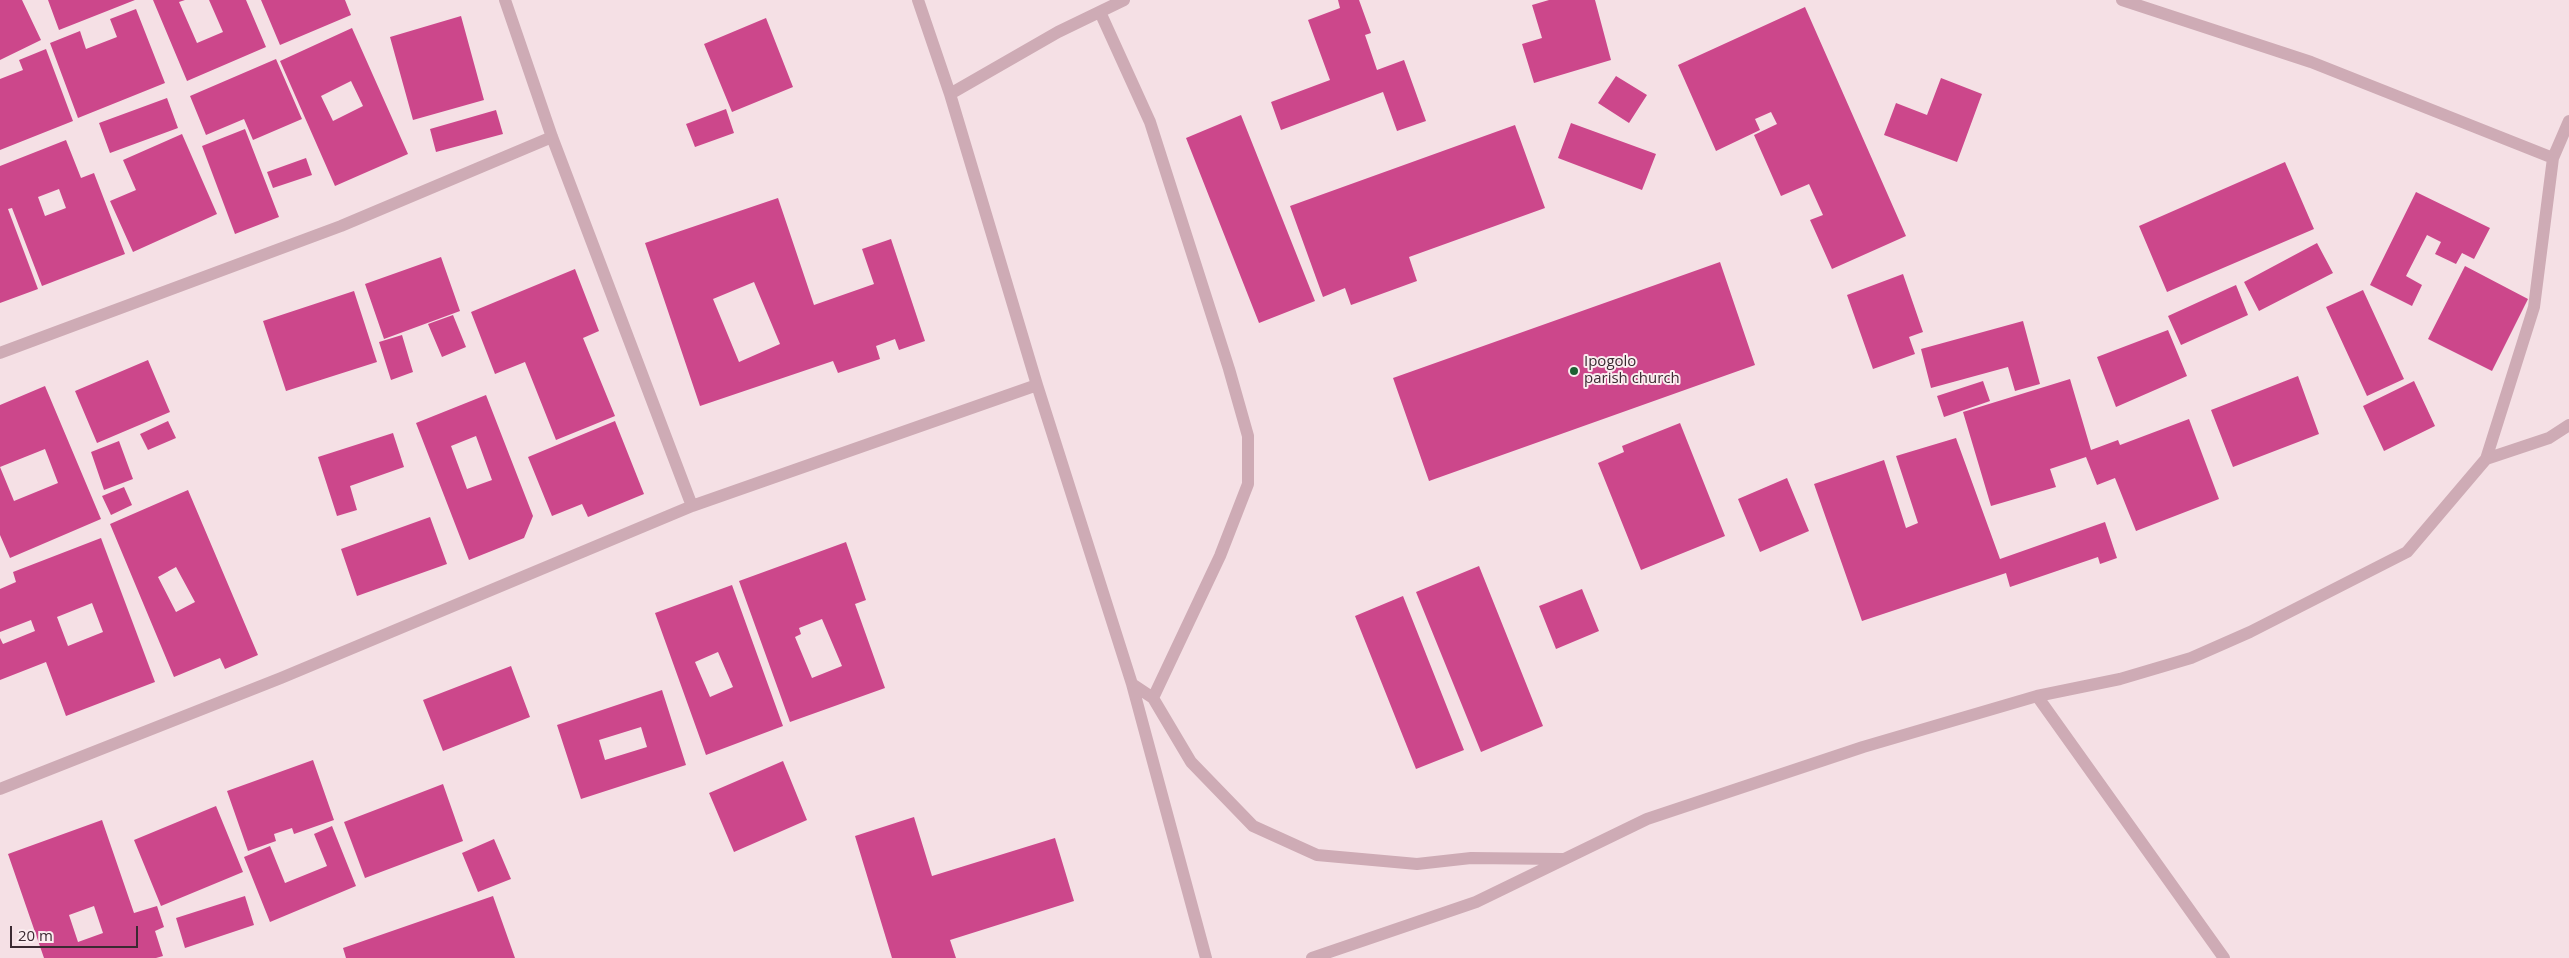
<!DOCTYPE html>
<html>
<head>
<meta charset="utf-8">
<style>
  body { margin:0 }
  #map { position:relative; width:2569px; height:958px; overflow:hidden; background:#f5e0e5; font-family:"Open Sans",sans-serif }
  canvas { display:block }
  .scale { position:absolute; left:10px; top:926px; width:128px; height:22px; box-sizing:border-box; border:2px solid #3b2a32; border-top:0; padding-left:6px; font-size:15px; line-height:18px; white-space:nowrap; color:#3b2a32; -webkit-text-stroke:4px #fbedf0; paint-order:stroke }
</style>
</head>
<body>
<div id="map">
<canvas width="2569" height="958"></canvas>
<div class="scale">20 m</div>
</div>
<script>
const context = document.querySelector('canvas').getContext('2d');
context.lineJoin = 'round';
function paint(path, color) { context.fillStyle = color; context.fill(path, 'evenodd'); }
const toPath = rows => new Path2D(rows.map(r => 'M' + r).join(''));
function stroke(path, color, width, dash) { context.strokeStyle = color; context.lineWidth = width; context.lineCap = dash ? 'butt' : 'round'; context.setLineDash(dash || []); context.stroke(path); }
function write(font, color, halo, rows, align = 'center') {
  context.font = font + ' "Open Sans",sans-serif'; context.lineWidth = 4; context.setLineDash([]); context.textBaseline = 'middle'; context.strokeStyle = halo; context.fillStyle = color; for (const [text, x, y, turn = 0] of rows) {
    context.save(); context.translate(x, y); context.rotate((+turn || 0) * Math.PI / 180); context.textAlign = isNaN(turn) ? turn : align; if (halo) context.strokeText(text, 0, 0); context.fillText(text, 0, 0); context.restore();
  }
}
paint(toPath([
  [0,0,22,0,41,40,0,60],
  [48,0,135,0,59,30],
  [153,0,185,0,179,2,197,43,223,32,209,0,246,0,266,47,187,81],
  [261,0,345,0,351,15,280,45],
  [1338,0,1359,0,1371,33,1365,35,1377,70,1404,60,1426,121,1397,131,1383,92,1281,130,1271,102,1330,80,1308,20,1340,8],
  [1549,0,1595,0,1611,60,1534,83,1522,44,1542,38,1532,5],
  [1805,7,1906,236,1832,269,1810,220,1823,215,1809,184,1781,196,1754,135,1777,124,1771,112,1755,119,1760,130,1716,151,1678,65],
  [136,9,165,83,78,118,50,43,80,31,86,49,117,37,110,19],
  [461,16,484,100,413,120,390,37],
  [766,18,793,87,732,112,704,44],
  [352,28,408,154,335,186,280,61],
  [351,81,363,106,333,121,321,96],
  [46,49,73,121,0,150,0,79,23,70,19,60],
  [276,59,302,119,253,140,244,119,206,135,190,96],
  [1616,76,1647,95,1629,123,1598,103],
  [1941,78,1982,94,1957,162,1884,135,1896,103,1927,115],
  [167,98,178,128,110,153,99,123],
  [726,109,734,133,695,147,686,124],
  [496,110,503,134,436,152,430,129],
  [1241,115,1315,301,1259,323,1186,138],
  [1571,123,1656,154,1642,190,1558,158],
  [1515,125,1545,208,1409,257,1417,281,1351,305,1345,288,1323,297,1290,206],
  [245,129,279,217,235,234,202,146],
  [182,134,217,214,133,252,110,201,136,190,123,160],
  [66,140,81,178,94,173,125,254,42,286,12,208,8,209,38,289,0,303,0,166],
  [59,189,66,208,45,216,38,197],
  [306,158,312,175,273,188,267,172],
  [2285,162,2314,229,2167,292,2139,226],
  [2416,192,2490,228,2474,259,2462,253,2456,264,2435,254,2441,242,2427,235,2406,276,2422,285,2412,306,2370,285],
  [778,198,814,305,874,284,862,249,891,239,925,341,899,350,895,339,876,346,880,359,838,373,833,361,700,406,645,243],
  [754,282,780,344,739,362,713,299],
  [2317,243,2333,273,2259,311,2244,282],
  [441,257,460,311,384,339,365,284],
  [1720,262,1755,365,1429,481,1393,378],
  [2465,266,2528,299,2492,371,2428,339],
  [575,269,599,331,583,338,615,416,556,440,525,362,495,374,471,312],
  [1903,274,1923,332,1909,337,1915,354,1873,369,1847,295],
  [2236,285,2248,315,2181,345,2168,316],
  [2363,290,2404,379,2367,396,2326,307],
  [354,291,377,362,286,391,263,321],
  [453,315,466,347,442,357,428,324],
  [2023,321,2040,384,2015,391,2008,367,1931,388,1921,349],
  [2168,330,2187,376,2116,407,2097,357],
  [402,335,413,372,391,380,379,342],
  [148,360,170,412,97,443,75,391],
  [2298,376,2319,434,2233,467,2211,410],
  [2070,379,2091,450,2118,440,2120,445,2189,419,2219,499,2136,531,2115,478,2097,485,2086,457,2050,469,2056,487,1991,506,1963,412],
  [1983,381,1990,401,1944,417,1937,396],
  [2414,381,2435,426,2384,451,2363,406],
  [45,386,101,519,10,558,0,535,0,405],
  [45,449,58,483,14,501,0,467],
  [486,395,533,516,524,538,469,560,416,423],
  [476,436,492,480,467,489,451,446],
  [168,421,176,438,148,450,140,434],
  [615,421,644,494,588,517,582,504,552,516,528,457],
  [1680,423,1725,536,1641,570,1598,463,1624,452,1622,446],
  [393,433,404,467,350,486,357,510,337,516,318,457],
  [1956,438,2000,559,2105,522,2117,558,2100,564,2098,557,2010,587,2006,573,1862,621,1814,484,1884,460,1906,528,1918,523,1896,456],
  [119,441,133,479,104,490,91,452],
  [1787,478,1809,531,1760,552,1738,499],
  [124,487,132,505,111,515,102,496],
  [188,490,258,655,225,669,220,658,174,677,110,524],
  [176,567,195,602,176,612,158,577],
  [430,517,447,564,357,596,341,549],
  [101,538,155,682,66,716,46,662,0,680,0,638,3,644,35,631,31,620,0,632,0,589,16,582,13,572],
  [92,603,103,632,68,646,57,617],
  [846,542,866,600,855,604,885,688,790,722,739,581],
  [822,619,842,666,812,678,795,637,801,634,799,628],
  [1479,566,1543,726,1481,752,1416,592],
  [732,585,783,726,706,755,655,613],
  [718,652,733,687,710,697,695,662],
  [1582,589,1599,631,1556,649,1539,606],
  [1403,596,1464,750,1416,769,1355,616],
  [511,666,530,717,443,751,423,700],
  [662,690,686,765,581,799,557,725],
  [641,727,647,747,605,760,599,740],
  [313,760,334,820,294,834,292,828,274,834,276,841,248,851,227,791],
  [783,761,807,820,734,852,709,793],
  [443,784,463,841,365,878,344,822],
  [216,806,243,872,161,906,134,840],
  [914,817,932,876,1055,838,1074,901,950,940,956,958,892,958,855,836],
  [102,820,134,913,157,906,164,927,155,931,163,956,156,958,44,958,8,854],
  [94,906,103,933,78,942,69,915],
  [332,826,356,886,270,922,244,857,270,846,285,883,327,866,314,834],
  [494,839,511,879,478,892,462,853],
  [245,896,254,925,185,948,176,918],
  [493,896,515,958,346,958,343,948]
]), '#cc478b');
stroke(toPath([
  [505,0,552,137,692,506],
  [918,0,950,94,1037,385,1132,684,1206,958],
  [2122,0,2311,62,2553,158],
  [1100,12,1150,122,1229,369,1248,436,1248,484,1220,556,1153,698],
  [950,94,1058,32,1124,0],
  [0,353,341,226,552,137],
  [2486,459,2549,438,2569,425],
  [1132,684,1153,698,1191,762,1253,826,1317,855,1417,864,1471,858,1562,859],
  [2037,696,2224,958],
  [0,789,281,678,692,506,1037,385],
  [1312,958,1476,902,1647,819,1863,747,2037,696,2120,679,2191,658,2250,632,2407,552,2486,459,2534,307,2553,158,2569,121]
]), '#ceabb5', 12);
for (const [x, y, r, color] of [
  [1574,371,5,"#1d6032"]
]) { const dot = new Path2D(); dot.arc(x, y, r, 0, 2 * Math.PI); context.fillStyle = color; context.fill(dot); stroke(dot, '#fbedf0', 2); }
write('15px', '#3b2a32', '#fbedf0', [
  ["Ipogolo",1584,362],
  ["parish church",1584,379]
], 'left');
</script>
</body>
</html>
